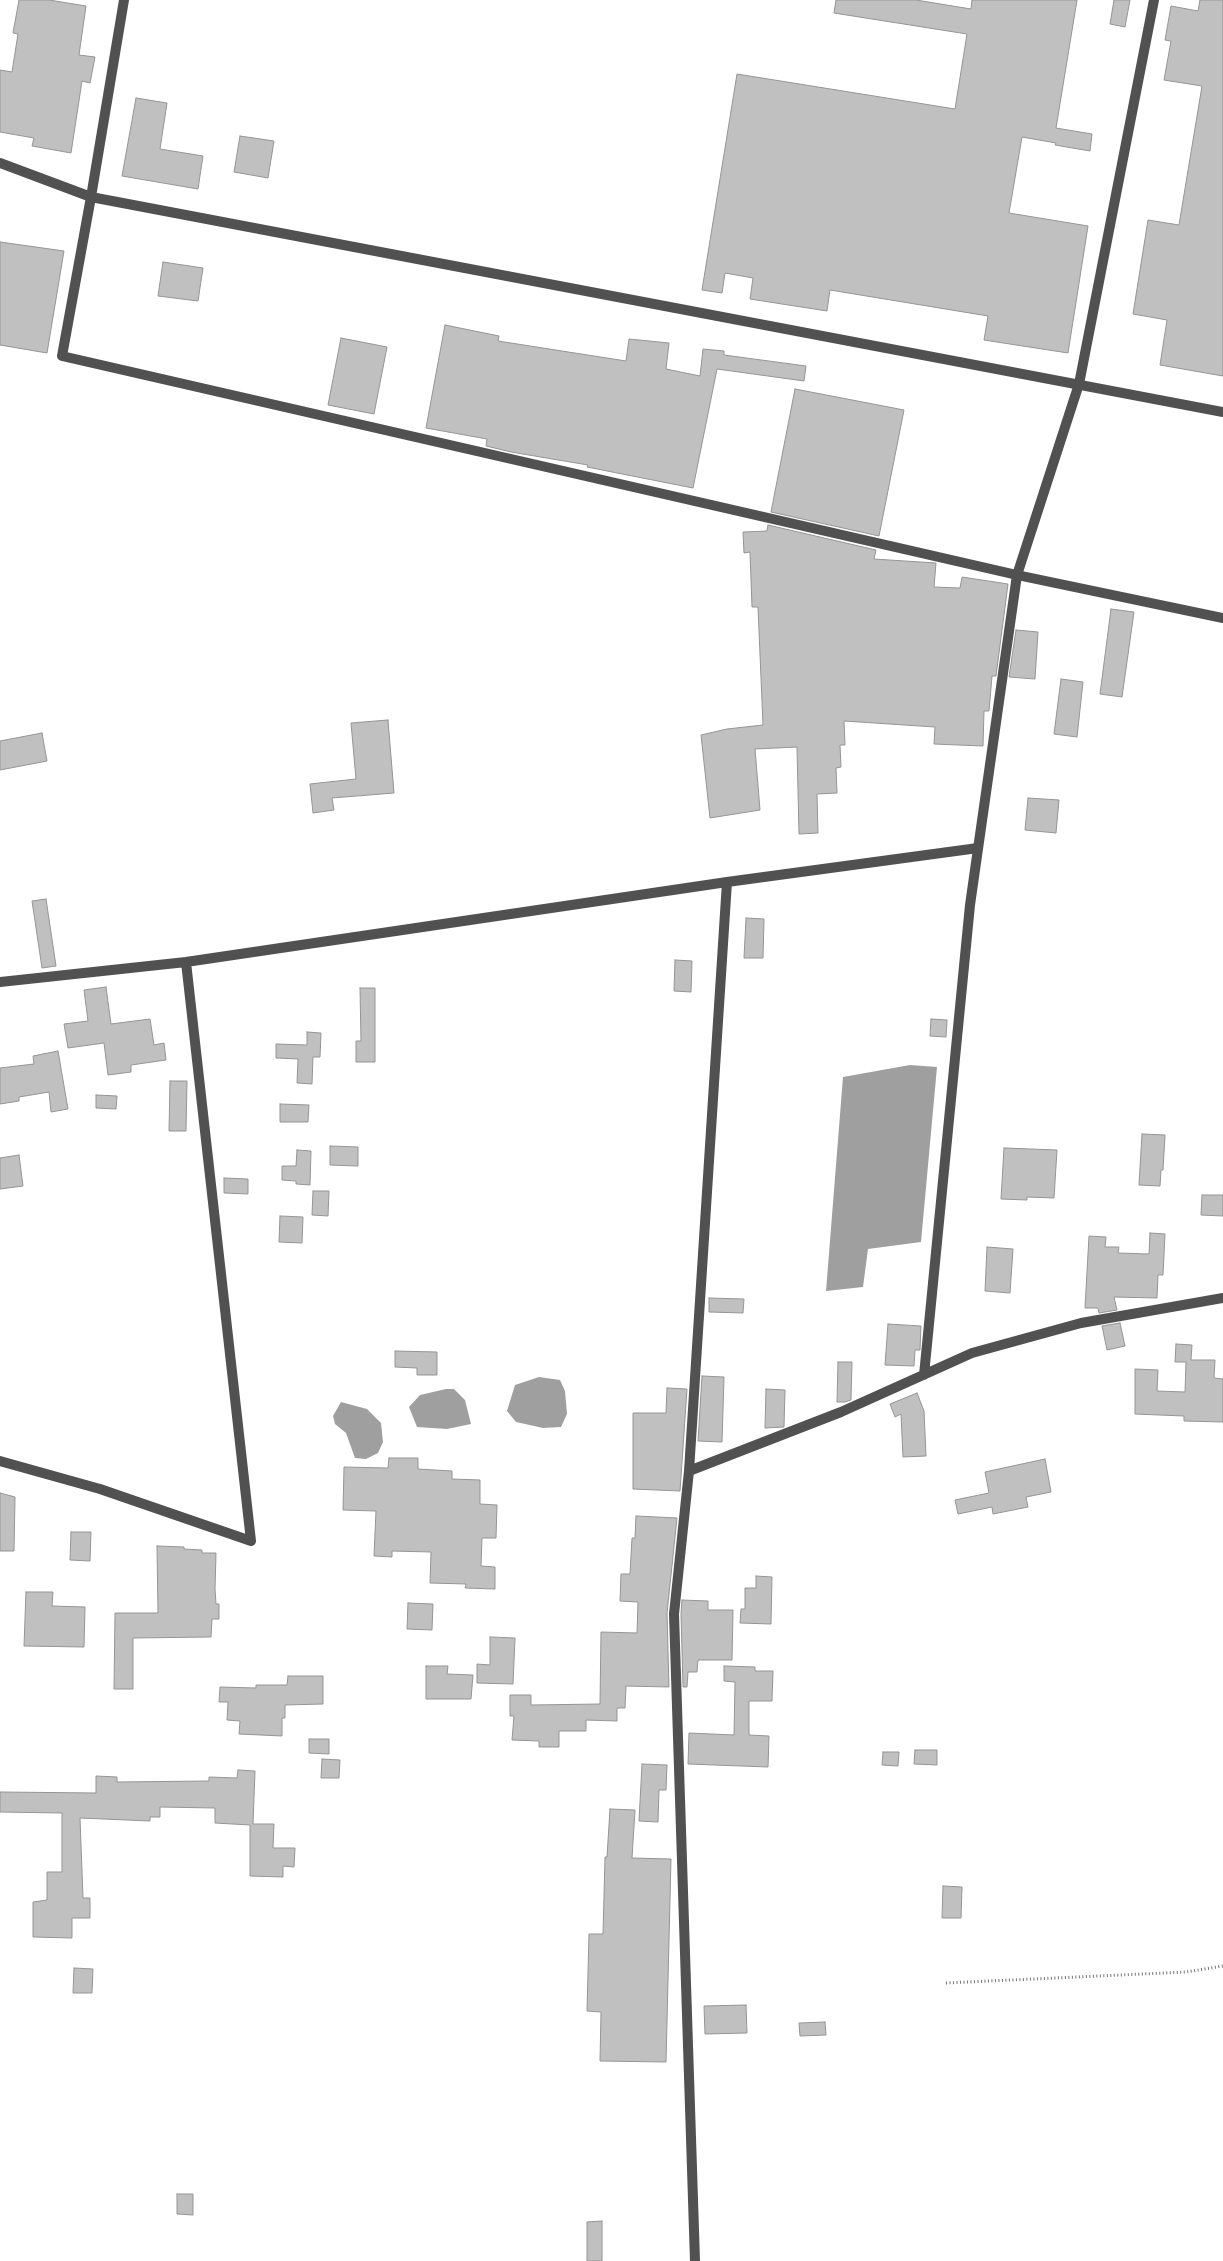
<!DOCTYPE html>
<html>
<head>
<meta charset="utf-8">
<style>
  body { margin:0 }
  canvas { display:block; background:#fff }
</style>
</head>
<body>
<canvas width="1223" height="2261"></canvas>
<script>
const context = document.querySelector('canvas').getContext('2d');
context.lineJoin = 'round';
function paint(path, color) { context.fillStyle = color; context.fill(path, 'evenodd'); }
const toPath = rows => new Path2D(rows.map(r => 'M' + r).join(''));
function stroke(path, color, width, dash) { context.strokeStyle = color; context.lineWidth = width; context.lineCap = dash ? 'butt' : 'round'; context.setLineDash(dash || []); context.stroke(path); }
paint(toPath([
  [910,1065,937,1067,921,1242,868,1249,863,1287,826,1291,843,1077],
  [539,1377,560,1380,565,1391,567,1414,561,1427,543,1428,516,1422,507,1411,515,1385],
  [446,1389,454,1389,465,1400,471,1424,447,1429,417,1427,409,1407,420,1395],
  [341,1402,367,1409,381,1423,383,1442,378,1453,366,1459,355,1458,346,1433,335,1424,333,1416]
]), '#9f9f9f');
const building = toPath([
  [19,0,49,0,86,6,79,55,95,57,90,83,82,81,71,153,32,146,34,138,0,132,0,70,12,72,18,34,13,33,19,0],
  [836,0,916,0,971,9,972,0,1077,0,1056,128,1092,134,1090,151,1055,145,1056,143,1022,137,1009,213,1088,226,1068,353,984,340,988,316,830,290,827,311,750,299,753,278,725,273,722,293,702,290,737,74,955,109,967,34,834,13,836,0],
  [1114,0,1130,0,1125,27,1110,24,1114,0],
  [1200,0,1223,0,1223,376,1160,365,1167,320,1133,314,1148,220,1179,225,1202,86,1164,80,1171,41,1165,40,1171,6,1198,11,1200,0],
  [136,98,167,103,160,149,203,156,198,189,122,176,136,98],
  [240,136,274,141,268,178,234,172,240,136],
  [0,242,64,251,47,353,0,345,0,242],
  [163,262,203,268,198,301,158,296,163,262],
  [445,325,499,336,498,341,626,361,629,339,669,343,666,369,700,376,703,349,724,351,724,355,806,366,804,381,717,369,693,488,587,467,588,465,511,452,486,446,487,439,426,428,445,325],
  [341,338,387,347,374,414,328,405,341,338],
  [795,389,904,410,879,536,771,512,795,389],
  [768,525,876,550,874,559,936,563,934,587,960,588,962,577,1008,584,996,676,992,676,989,711,984,711,983,746,934,744,935,727,844,721,845,745,840,745,841,767,836,768,837,793,817,794,818,833,799,834,797,747,755,749,760,810,710,818,701,735,727,729,763,725,758,607,752,607,750,552,744,553,743,532,767,531,768,525],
  [1111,609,1134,612,1122,697,1100,694,1111,609],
  [1016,630,1038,632,1035,679,1009,677,1016,630],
  [1061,679,1083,682,1077,737,1054,734,1061,679],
  [388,720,394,793,332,798,334,810,313,813,310,784,356,779,351,723,388,720],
  [42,733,47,761,0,770,0,741,42,733],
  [1028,798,1059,800,1056,833,1025,830,1028,798],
  [46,899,56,966,42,968,32,901,46,899],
  [746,918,764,919,763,958,744,958,746,918],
  [675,960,692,961,691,992,674,991,675,960],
  [106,987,111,1024,150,1019,154,1045,164,1043,166,1060,131,1065,131,1072,108,1075,104,1043,68,1048,64,1024,88,1021,84,990,106,987],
  [360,988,375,988,375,1062,356,1062,356,1041,361,1041,360,988],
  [931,1019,947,1020,946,1037,930,1036,931,1019],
  [307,1032,321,1033,320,1057,313,1057,312,1084,297,1083,298,1059,276,1058,276,1044,307,1045,307,1032],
  [58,1051,68,1109,51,1112,49,1092,19,1097,19,1101,0,1104,0,1068,34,1064,33,1056,58,1051],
  [170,1081,187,1081,186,1131,169,1131,170,1081],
  [96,1095,117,1096,116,1109,96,1108,96,1095],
  [280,1104,309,1105,308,1122,280,1122,280,1104],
  [1142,1134,1165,1135,1163,1170,1161,1170,1160,1186,1139,1185,1142,1134],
  [330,1146,358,1147,358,1166,330,1165,330,1146],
  [1004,1148,1057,1150,1054,1198,1027,1197,1027,1200,1001,1199,1004,1148],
  [297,1150,311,1151,310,1185,296,1184,296,1181,282,1180,282,1166,296,1166,297,1150],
  [19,1155,23,1186,0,1189,0,1158,19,1155],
  [224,1178,248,1179,248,1194,224,1193,224,1178],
  [313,1191,329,1191,328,1216,312,1215,313,1191],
  [1202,1195,1223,1195,1223,1216,1201,1215,1202,1195],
  [280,1216,303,1217,302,1243,279,1242,280,1216],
  [1150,1233,1165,1234,1163,1275,1158,1275,1157,1298,1114,1297,1117,1310,1099,1313,1098,1308,1085,1308,1089,1236,1106,1237,1105,1247,1119,1247,1118,1253,1149,1254,1150,1233],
  [987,1247,1013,1249,1010,1293,985,1291,987,1247],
  [709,1298,744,1299,743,1313,709,1312,709,1298],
  [1120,1323,1125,1346,1107,1350,1102,1326,1120,1323],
  [888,1324,921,1326,920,1350,915,1350,914,1366,885,1365,888,1324],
  [1176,1344,1192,1345,1191,1360,1215,1360,1214,1378,1223,1379,1223,1422,1184,1421,1184,1416,1135,1414,1135,1369,1158,1370,1157,1391,1185,1392,1186,1362,1175,1362,1176,1344],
  [395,1351,437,1352,437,1375,417,1375,417,1368,395,1367,395,1351],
  [838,1362,852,1362,851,1400,845,1402,837,1402,838,1362],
  [702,1376,724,1377,722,1442,698,1441,702,1376],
  [667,1388,687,1389,680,1491,633,1489,633,1413,666,1413,667,1388],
  [766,1389,785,1390,784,1427,765,1428,766,1389],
  [917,1393,924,1411,926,1456,903,1457,901,1414,895,1417,890,1404,917,1393],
  [389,1458,418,1458,418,1469,452,1471,452,1479,480,1480,480,1504,497,1505,496,1538,482,1538,481,1566,495,1567,495,1589,465,1588,466,1584,430,1583,431,1552,392,1551,392,1557,374,1556,376,1511,343,1510,344,1467,388,1468,389,1458],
  [1045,1459,1051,1492,1026,1497,1028,1507,993,1514,992,1507,958,1514,955,1500,989,1493,985,1472,1045,1459],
  [0,1493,15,1497,14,1551,0,1551,0,1493],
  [636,1516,677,1518,667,1613,669,1687,626,1686,625,1708,617,1708,617,1721,586,1720,586,1731,559,1731,559,1747,539,1747,539,1741,512,1740,514,1716,510,1716,510,1695,531,1695,531,1705,600,1704,601,1632,637,1633,638,1602,620,1601,621,1574,630,1574,632,1538,635,1538,636,1516],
  [71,1532,91,1532,90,1561,70,1560,71,1532],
  [157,1546,184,1547,184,1549,202,1550,202,1553,216,1553,215,1589,216,1604,219,1604,219,1619,212,1619,211,1637,133,1638,133,1689,114,1689,115,1613,158,1613,157,1546],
  [756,1576,772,1577,771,1624,740,1623,741,1609,745,1609,745,1588,756,1588,756,1576],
  [26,1592,53,1592,52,1606,85,1607,84,1647,24,1646,26,1592],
  [682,1600,708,1601,708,1610,733,1610,732,1660,698,1660,697,1672,688,1672,687,1687,683,1687,681,1614,682,1600],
  [408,1603,433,1604,432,1630,407,1629,408,1603],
  [490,1637,515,1638,513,1684,477,1683,477,1664,490,1665,490,1637],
  [426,1666,448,1666,447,1674,473,1675,471,1699,426,1699,426,1666],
  [724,1666,755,1667,755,1671,773,1671,772,1701,749,1701,749,1735,769,1736,768,1767,688,1764,689,1733,734,1735,735,1682,724,1681,724,1666],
  [288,1676,323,1676,323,1704,285,1705,285,1718,282,1718,282,1736,239,1734,240,1721,227,1720,228,1702,219,1702,220,1687,256,1688,256,1685,287,1685,288,1676],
  [309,1739,329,1739,329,1754,309,1753,309,1739],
  [915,1750,937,1750,937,1765,914,1764,915,1750],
  [883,1752,899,1752,898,1766,882,1765,883,1752],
  [322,1759,340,1760,339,1778,321,1778,322,1759],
  [642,1764,667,1765,666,1790,659,1790,658,1822,639,1821,642,1764],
  [238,1770,255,1771,253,1824,274,1824,273,1848,295,1848,294,1867,283,1866,283,1877,250,1876,250,1825,215,1823,215,1808,160,1807,160,1817,150,1817,150,1821,80,1818,83,1898,90,1898,90,1918,72,1918,72,1938,33,1937,33,1902,47,1900,47,1872,62,1872,62,1813,0,1812,0,1792,96,1793,96,1776,117,1777,117,1782,209,1781,209,1777,237,1778,238,1770],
  [610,1809,635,1810,632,1858,671,1859,666,2062,600,2061,601,2012,587,2011,589,1934,603,1934,605,1857,607,1857,610,1809],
  [943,1886,962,1887,961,1918,942,1918,943,1886],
  [74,1968,93,1969,92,1993,73,1993,74,1968],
  [746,2005,747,2033,705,2034,704,2006,746,2005],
  [825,2022,826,2035,800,2036,799,2023,825,2022],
  [177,2194,193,2194,193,2215,177,2214,177,2194],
  [602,2221,602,2261,587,2261,587,2222,602,2221]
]);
paint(building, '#c0c0c0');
stroke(building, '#959595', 1);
stroke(toPath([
  [946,1983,1186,1972,1223,1966]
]), '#737373', 3, [1, 2.5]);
stroke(toPath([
  [124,0,91,197,1223,412],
  [0,163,91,197,62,356,1017,575,1223,618]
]), '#515151', 10);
stroke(toPath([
  [0,982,186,962],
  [924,1375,970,905,1017,575,1079,384,1154,0],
  [0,1461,100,1489,251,1541,186,962,727,882,978,848],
  [689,1471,841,1412,972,1353,1081,1323,1223,1298],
  [695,2261,674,1614,689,1471,727,882]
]), '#515151', 10);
</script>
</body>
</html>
